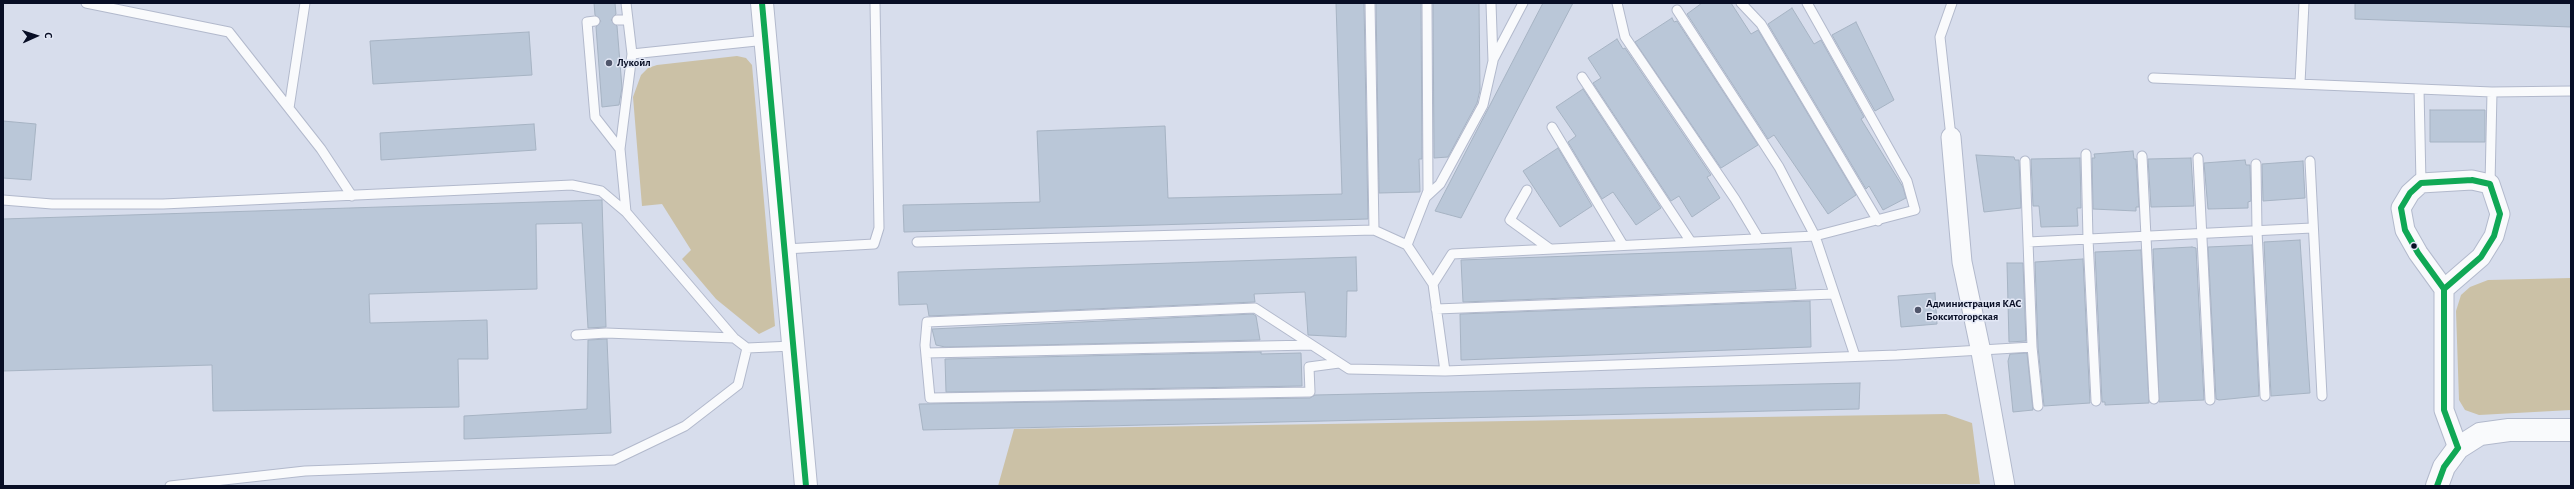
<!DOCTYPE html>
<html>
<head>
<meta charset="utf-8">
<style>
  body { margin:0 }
  #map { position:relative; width:2574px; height:489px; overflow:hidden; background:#d7ddec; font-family:"Alegreya Sans",sans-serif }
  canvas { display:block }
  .frame { position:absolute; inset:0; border:4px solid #080e25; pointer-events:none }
  .north { position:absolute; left:16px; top:16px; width:40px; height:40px; -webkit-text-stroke:3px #e2e7f5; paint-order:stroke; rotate:87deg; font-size:11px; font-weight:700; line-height:16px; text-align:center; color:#080e25 }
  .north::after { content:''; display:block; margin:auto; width:14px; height:18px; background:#080e25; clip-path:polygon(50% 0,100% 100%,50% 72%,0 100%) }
</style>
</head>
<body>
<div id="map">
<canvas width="2574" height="489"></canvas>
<div class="frame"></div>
<div class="north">С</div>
</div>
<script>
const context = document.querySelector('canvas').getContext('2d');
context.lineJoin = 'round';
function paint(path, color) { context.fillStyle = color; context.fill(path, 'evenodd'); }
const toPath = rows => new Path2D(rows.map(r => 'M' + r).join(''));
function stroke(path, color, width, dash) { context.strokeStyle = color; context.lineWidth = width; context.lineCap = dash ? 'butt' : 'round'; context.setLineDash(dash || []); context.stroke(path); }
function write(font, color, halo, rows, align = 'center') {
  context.font = font + ' "Alegreya Sans",sans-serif'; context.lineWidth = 3; context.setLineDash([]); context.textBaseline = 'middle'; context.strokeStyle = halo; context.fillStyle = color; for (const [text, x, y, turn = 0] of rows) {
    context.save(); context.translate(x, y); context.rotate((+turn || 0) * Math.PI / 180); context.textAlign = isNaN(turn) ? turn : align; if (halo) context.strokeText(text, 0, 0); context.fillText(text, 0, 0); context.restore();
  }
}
paint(toPath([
  [737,56,746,58,752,65,775,326,759,334,716,299,682,259,691,250,662,204,642,206,633,97,641,75,648,68,657,65],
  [2571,278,2571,410,2479,415,2465,410,2459,400,2456,311,2461,295,2470,287,2488,280],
  [1946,414,1972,423,1980,484,998,486,1014,429]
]), '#cbc1a6');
const building = toPath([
  [594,3,615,3,616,14,611,20,617,26,622,88,619,105,602,107,596,27,601,21,595,15,594,3],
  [1336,3,1364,3,1368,219,904,232,903,205,1040,202,1037,131,1165,126,1168,198,1342,194,1336,3],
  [1376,3,1421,3,1422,159,1419,159,1420,192,1379,193,1376,3],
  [1433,3,1479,3,1480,90,1477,103,1448,157,1434,158,1433,3],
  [1543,3,1573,3,1461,218,1435,211,1543,3],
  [1702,3,1731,3,1751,34,1758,30,1856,195,1828,214,1774,135,1768,139,1687,14,1702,3],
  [2355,3,2571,3,2571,27,2355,19,2355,3],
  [1792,8,1814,44,1821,40,1864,117,1861,119,1903,187,1906,198,1883,210,1869,186,1866,189,1768,24,1792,8],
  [1672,18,1674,22,1677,21,1758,145,1721,168,1635,42,1672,18],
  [1856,22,1894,100,1875,111,1832,35,1856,22],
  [529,32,532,75,373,84,370,41,529,32],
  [1617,39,1623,49,1625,48,1711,175,1707,177,1720,198,1692,217,1679,196,1671,201,1593,83,1601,78,1588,58,1617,39],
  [1583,89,1661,208,1636,225,1613,192,1602,199,1568,142,1576,136,1556,107,1583,89],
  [2430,110,2485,110,2485,142,2430,142,2430,110],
  [3,121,36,124,31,180,3,178,3,121],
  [534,124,536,150,381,160,380,133,534,124],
  [1558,148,1592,206,1560,227,1523,171,1558,148],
  [2133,151,2134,159,2136,159,2139,207,2136,207,2136,211,2093,209,2092,158,2095,158,2094,154,2133,151],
  [1976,155,2014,157,2015,160,2019,160,2021,208,1984,212,1976,155],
  [2080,158,2081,208,2077,208,2078,226,2041,227,2039,206,2033,206,2031,159,2080,158],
  [2191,158,2194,206,2151,207,2148,159,2191,158],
  [2245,160,2246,165,2250,165,2251,201,2248,202,2248,208,2208,209,2204,163,2245,160],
  [2303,161,2305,198,2263,201,2262,164,2303,161],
  [602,200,606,327,588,328,582,223,536,224,537,289,369,294,370,323,487,320,488,359,458,359,459,407,213,411,212,365,3,371,3,219,602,200],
  [2300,240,2310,393,2271,396,2264,242,2300,240],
  [2252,245,2259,396,2219,400,2216,399,2208,247,2252,245],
  [2192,247,2196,248,2204,400,2159,402,2153,249,2192,247],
  [1791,248,1796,289,1463,302,1461,260,1791,248],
  [2141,250,2149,403,2105,405,2105,402,2102,402,2095,252,2141,250],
  [1356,257,1357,291,1347,291,1346,337,1308,335,1305,292,1254,294,1255,302,929,316,927,304,899,305,898,272,1356,257],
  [2083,259,2090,403,2044,406,2038,347,2035,262,2083,259],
  [2007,263,2023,263,2026,341,2009,342,2007,263],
  [1935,293,1937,324,1901,327,1898,296,1935,293],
  [1810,301,1811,347,1461,360,1460,314,1810,301],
  [1253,314,1256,316,1260,340,945,347,936,345,932,329,1253,314],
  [607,339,611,433,464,439,464,416,587,409,588,340,607,339],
  [1261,352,1261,354,1301,353,1302,386,946,392,945,359,1261,352],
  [2027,353,2033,410,2013,412,2008,361,2010,354,2027,353],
  [1860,383,1859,409,923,430,919,404,1310,398,1315,395,1860,383]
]);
paint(building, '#bac7d8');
stroke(building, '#a6b3c3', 1);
const lane = toPath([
  [86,3,229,32,321,149,352,196],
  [626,3,632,54],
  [1370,3,1374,230,1407,245,1433,284,1445,371],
  [1617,3,1625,37,1735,199,1759,239],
  [1741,3,1761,24,1878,221],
  [1677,10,1779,167,1815,236,1915,210,1907,181,1807,3],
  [617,20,628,20],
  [595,21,587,22,595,117,620,149],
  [1493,60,1523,3],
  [1582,77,1691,242],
  [2153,78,2492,92,2571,91],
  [2300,83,2304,3],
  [2419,89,2421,183],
  [289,108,305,3],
  [1552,127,1623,245],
  [1951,137,1940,37,1952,3],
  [2086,154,2088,239,2096,401],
  [2142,156,2154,399],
  [2198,158,2210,400],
  [2025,161,2028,242],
  [2310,161,2322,396],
  [2256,164,2257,231,2265,396],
  [2490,184,2492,92],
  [1527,190,1510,220,1550,249],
  [1426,197,1440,184,1483,105,1493,61,1491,3],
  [3,200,52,204,163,204,572,185,601,191,626,212,734,338,747,348,793,346],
  [626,212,620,149,632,54,766,40],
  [917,242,1374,230],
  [1407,245,1428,191,1427,3],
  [785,249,874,244,879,228,875,3],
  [1433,284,1452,254,1815,236,1855,356],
  [1436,309,1834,294],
  [576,335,606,333,734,338],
  [926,353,1311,345],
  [1339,363,1309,367,1310,392,930,398,925,345,927,322,1255,308,1349,369,1445,371,1897,355,2032,347],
  [2038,406,2032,347,2028,242,2312,228],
  [170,486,305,471,614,460,685,426,738,385,747,348]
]);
const street = toPath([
  [1951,137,1962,262,1981,352,2005,486],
  [2444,289,2481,257,2494,236,2500,214,2490,184,2472,180,2421,183,2410,193,2401,208,2405,230,2418,253,2444,289,2444,410,2458,448]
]);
const secondary = toPath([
  [762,3,806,486],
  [2437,486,2444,467,2458,448,2480,434,2509,430,2571,430]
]);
stroke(lane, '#b2b9cc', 11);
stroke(street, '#b2b9cc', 21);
stroke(secondary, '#b2b9cc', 24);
stroke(lane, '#f9fafc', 9);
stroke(street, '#f9fafc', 19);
stroke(secondary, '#f9fafc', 22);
stroke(toPath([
  [762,3,806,486],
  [2472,180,2490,184,2500,214,2494,236,2481,257,2444,289,2418,253,2405,230,2401,208,2410,193,2421,183,2472,180],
  [2444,289,2444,410,2458,448],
  [2437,486,2444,467,2458,448]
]), '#10a855', 6);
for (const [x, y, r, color] of [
  [609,63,4,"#50566b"],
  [2414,246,3.5,"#080e25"],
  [1918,310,4,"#50566b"]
]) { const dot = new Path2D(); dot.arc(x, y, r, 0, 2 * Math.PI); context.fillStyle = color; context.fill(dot); stroke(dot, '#e2e7f5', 1.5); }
write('bold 11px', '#080e25', '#e2e7f5', [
  ["Лукойл",617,63],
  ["Администрация КАС",1926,304],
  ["Бокситогорская",1926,317]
], 'left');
</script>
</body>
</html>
